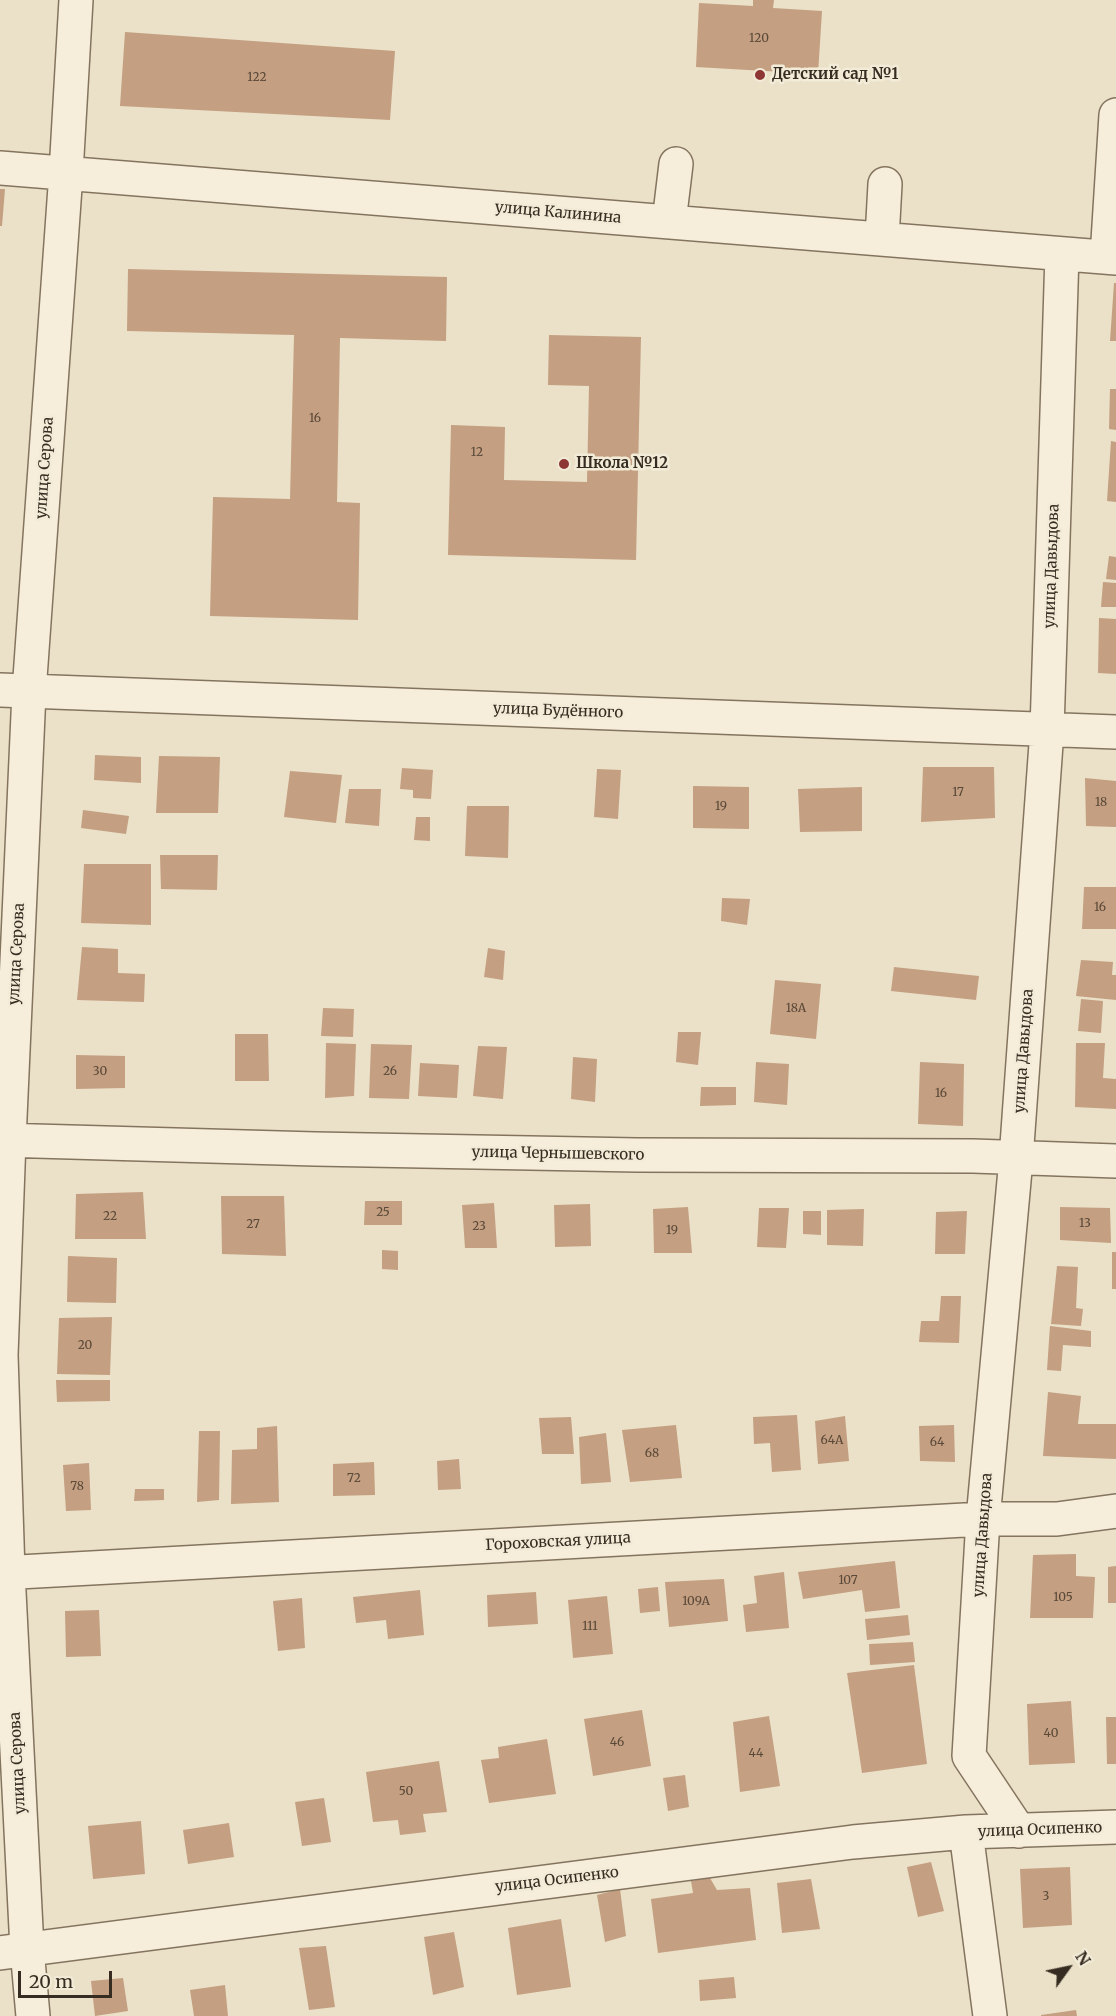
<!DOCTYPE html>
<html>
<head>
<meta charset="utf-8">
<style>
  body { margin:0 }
  #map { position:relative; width:1116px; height:2016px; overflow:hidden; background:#eae1c8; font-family:Merriweather,serif }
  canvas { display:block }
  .north { position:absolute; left:1038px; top:1938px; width:60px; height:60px; -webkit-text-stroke:4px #f2ebd7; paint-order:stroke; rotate:57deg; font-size:16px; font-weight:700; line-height:24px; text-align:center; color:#362c21 }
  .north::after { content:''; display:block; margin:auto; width:21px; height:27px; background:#362c21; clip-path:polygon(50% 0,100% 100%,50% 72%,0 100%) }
  .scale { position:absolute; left:18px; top:1971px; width:94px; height:27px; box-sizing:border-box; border:3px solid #362c21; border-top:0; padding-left:8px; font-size:18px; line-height:21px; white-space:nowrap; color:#362c21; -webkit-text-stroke:4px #f2ebd7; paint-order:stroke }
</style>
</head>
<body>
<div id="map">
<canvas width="1116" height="2016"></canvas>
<div class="north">N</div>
<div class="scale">20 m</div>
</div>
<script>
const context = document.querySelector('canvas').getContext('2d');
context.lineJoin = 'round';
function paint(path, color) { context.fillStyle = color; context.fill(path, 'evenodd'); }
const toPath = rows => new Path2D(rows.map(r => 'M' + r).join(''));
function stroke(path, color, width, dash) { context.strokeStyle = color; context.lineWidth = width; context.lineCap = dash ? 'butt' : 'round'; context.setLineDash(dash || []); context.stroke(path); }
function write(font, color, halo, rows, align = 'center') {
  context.font = font + ' Merriweather,serif'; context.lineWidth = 5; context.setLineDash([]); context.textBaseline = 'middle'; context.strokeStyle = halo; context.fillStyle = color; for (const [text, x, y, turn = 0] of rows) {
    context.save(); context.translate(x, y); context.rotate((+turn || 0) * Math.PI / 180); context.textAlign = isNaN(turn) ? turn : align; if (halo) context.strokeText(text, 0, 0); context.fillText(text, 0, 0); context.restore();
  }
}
paint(toPath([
  [753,0,774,0,773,8,822,11,818,74,696,67,699,3,753,6],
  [125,32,395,51,390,120,120,106],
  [0,189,5,189,2,226,0,226],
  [128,269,447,277,446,341,340,338,337,502,360,503,358,620,210,616,213,497,290,499,294,335,127,331],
  [1114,283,1116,283,1116,341,1110,341],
  [549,335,641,337,636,560,448,555,451,425,505,427,504,480,587,482,589,386,548,385],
  [1110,389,1116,389,1116,430,1109,429],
  [1111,441,1116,442,1116,502,1107,501],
  [1109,556,1116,557,1116,580,1106,579],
  [1103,582,1116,583,1116,607,1101,607],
  [1099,618,1116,619,1116,674,1098,673],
  [95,755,141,757,141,783,94,780],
  [159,756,220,757,218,813,156,813],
  [923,767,994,767,995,818,921,822],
  [402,768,433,770,431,799,413,798,413,790,400,789],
  [597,769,621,770,618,819,594,817],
  [290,771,342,775,336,823,284,817],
  [1085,778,1116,781,1116,827,1086,826],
  [693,786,749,787,749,829,693,828],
  [862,787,862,831,800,832,798,789],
  [349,789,381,789,379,826,345,823],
  [467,806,509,806,508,858,465,856],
  [83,810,129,816,126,834,81,828],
  [416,817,430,817,430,841,414,840],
  [160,855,218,855,217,890,161,889],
  [84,864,151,864,151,925,81,923],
  [1084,887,1116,887,1116,929,1082,929],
  [722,898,750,899,747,925,721,921],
  [82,947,118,949,118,973,145,974,144,1002,77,1000],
  [488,948,505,951,503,980,484,977],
  [1081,960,1113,962,1112,975,1116,975,1116,1000,1076,996],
  [894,967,979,976,976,1000,891,991],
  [775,980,821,984,816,1039,770,1034],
  [1081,999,1103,1001,1101,1033,1078,1031],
  [323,1008,354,1009,353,1037,321,1036],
  [678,1032,701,1032,698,1065,676,1062],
  [235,1034,268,1034,269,1081,235,1081],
  [326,1043,356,1044,354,1096,325,1098],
  [1076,1043,1105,1043,1103,1078,1116,1079,1116,1109,1075,1107],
  [371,1044,412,1045,409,1099,369,1098],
  [478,1046,507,1047,503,1099,473,1096],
  [76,1055,125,1056,125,1088,76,1089],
  [573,1057,597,1059,595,1102,571,1099],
  [756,1062,789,1064,787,1105,754,1102],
  [920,1062,964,1064,963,1126,918,1124],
  [420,1063,459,1065,457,1098,418,1096],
  [701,1087,736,1087,736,1105,700,1106],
  [143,1192,146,1239,75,1239,76,1194],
  [221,1196,284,1196,286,1256,222,1254],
  [365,1201,402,1201,402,1225,364,1225],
  [494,1203,497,1248,465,1248,462,1205],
  [590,1204,591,1246,555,1247,554,1205],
  [688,1207,692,1253,654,1253,653,1209],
  [1060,1207,1110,1208,1111,1243,1060,1240],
  [759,1208,789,1208,786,1248,757,1247],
  [864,1209,863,1246,827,1245,827,1210],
  [803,1211,821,1211,821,1235,803,1234],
  [967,1211,965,1254,935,1254,936,1212],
  [382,1250,398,1251,398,1270,382,1269],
  [1112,1252,1116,1252,1116,1289,1112,1289],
  [68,1256,117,1258,116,1303,67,1302],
  [1057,1266,1078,1267,1076,1308,1083,1309,1081,1326,1051,1324],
  [941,1296,961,1296,959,1343,919,1342,921,1321,939,1321],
  [112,1317,110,1375,57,1374,59,1318],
  [1050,1326,1091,1331,1091,1347,1063,1345,1061,1371,1047,1370],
  [56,1380,110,1380,110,1401,57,1402],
  [1048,1392,1081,1396,1078,1424,1116,1424,1116,1459,1043,1456],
  [797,1415,801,1470,772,1472,770,1443,754,1444,753,1417],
  [845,1416,849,1461,818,1464,815,1421],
  [571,1417,574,1454,542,1454,539,1418],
  [676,1425,682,1478,630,1482,622,1430],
  [954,1425,955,1462,920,1461,919,1426],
  [277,1426,279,1502,231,1504,232,1450,257,1449,257,1428],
  [199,1431,220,1431,219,1500,197,1502],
  [606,1433,611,1482,581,1484,579,1437],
  [459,1459,461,1489,438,1490,437,1461],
  [374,1462,375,1495,333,1496,333,1464],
  [89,1463,91,1510,66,1511,63,1465],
  [135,1489,164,1489,164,1500,134,1501],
  [1076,1554,1076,1576,1095,1577,1093,1618,1030,1618,1033,1555],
  [895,1561,900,1608,865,1612,862,1590,803,1599,798,1572],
  [1116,1566,1116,1603,1108,1603,1108,1567],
  [784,1572,789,1628,746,1632,743,1605,757,1603,754,1576],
  [724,1579,728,1621,669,1627,665,1582],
  [658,1587,660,1611,640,1613,638,1589],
  [420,1590,424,1635,388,1639,386,1620,356,1623,353,1597],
  [536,1592,538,1624,488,1627,487,1595],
  [607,1596,613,1654,573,1658,568,1600],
  [302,1598,305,1648,278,1651,273,1601],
  [99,1610,101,1656,66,1657,65,1611],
  [908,1615,910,1635,867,1640,865,1619],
  [913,1642,915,1662,870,1665,869,1644],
  [914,1665,927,1764,862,1773,847,1673],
  [1071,1701,1075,1763,1029,1765,1027,1704],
  [642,1710,651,1766,593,1776,584,1719],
  [769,1716,780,1786,740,1792,733,1722],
  [1106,1717,1116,1717,1116,1764,1107,1764],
  [547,1739,556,1794,489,1803,481,1760,499,1758,498,1747],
  [439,1761,447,1812,423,1814,426,1832,400,1835,398,1820,373,1822,366,1772],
  [685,1775,689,1807,668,1811,663,1778],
  [324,1798,331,1842,302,1846,295,1802],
  [141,1821,145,1874,93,1879,88,1826],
  [229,1823,234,1857,188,1864,183,1830],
  [931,1862,944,1911,918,1917,907,1867],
  [1070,1867,1072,1925,1023,1928,1020,1869],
  [710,1878,717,1890,750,1888,756,1940,658,1953,651,1899,693,1893,691,1881],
  [811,1879,820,1929,782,1933,777,1883],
  [620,1889,626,1936,605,1942,597,1895],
  [561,1919,571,1987,517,1995,508,1928],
  [454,1932,464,1987,433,1995,424,1937],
  [326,1946,335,2007,309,2010,299,1948],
  [734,1977,736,1998,700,2001,699,1980],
  [123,1978,128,2011,95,2016,91,1981],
  [225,1985,228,2016,194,2016,190,1990],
  [1076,2010,1077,2016,1041,2016,1041,2015]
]), '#c49f81');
const minor = toPath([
  [0,168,1116,258],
  [669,222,676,164],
  [882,239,885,184],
  [1107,257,1116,115],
  [0,690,1116,732],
  [0,1140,315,1149,637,1155,973,1156,1116,1161],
  [0,1573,983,1519,1057,1519,1116,1511],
  [1019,1831,969,1756,983,1519,1016,1159,1047,730,1062,254],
  [966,1832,990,2016],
  [0,1953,853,1842,966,1832,1116,1827],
  [33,2016,27,1949,8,1572,1,1355,9,1140,29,692,66,173,76,0]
]);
stroke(minor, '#84745f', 36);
stroke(minor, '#f6eeda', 33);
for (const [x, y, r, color] of [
  [760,75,6,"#8d3634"],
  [564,464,6,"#8d3634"]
]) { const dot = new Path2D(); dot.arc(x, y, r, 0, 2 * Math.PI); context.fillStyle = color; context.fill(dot); stroke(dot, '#f2ebd7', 2); }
write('12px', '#5a4939', null, [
  ["120",759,39],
  ["122",257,78],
  ["16",315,419],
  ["12",477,453],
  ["17",958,793],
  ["18",1101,803],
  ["19",721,807],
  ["16",1100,908],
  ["18А",796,1009],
  ["30",100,1072],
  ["26",390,1072],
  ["16",941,1094],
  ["25",383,1213],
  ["22",110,1217],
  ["13",1085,1224],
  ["27",253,1225],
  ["23",479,1227],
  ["19",672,1231],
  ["20",85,1346],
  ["64А",832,1441],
  ["64",937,1443],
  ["68",652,1454],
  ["72",354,1479],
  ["78",77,1487],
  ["107",848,1581],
  ["105",1063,1598],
  ["109А",696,1602],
  ["111",590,1627],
  ["40",1051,1734],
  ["46",617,1743],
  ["44",756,1754],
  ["50",406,1792],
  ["3",1046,1897]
]);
write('bold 15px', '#362c21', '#f2ebd7', [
  ["Детский сад №1",772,75],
  ["Школа №12",576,464]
], 'left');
write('15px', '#362c21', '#f2ebd7', [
  ["улица Калинина",558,213,5],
  ["улица Серова",45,468,-86],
  ["улица Давыдова",1052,566,-88],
  ["улица Будённого",558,711,2],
  ["улица Серова",17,954,-87],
  ["улица Давыдова",1024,1051,-86],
  ["улица Чернышевского",558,1154,1],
  ["улица Давыдова",983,1535,-86],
  ["Гороховская улица",558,1542,-3],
  ["улица Серова",18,1763,-93],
  ["улица Осипенко",1040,1830,-2],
  ["улица Осипенко",557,1880,-7]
]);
</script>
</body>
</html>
